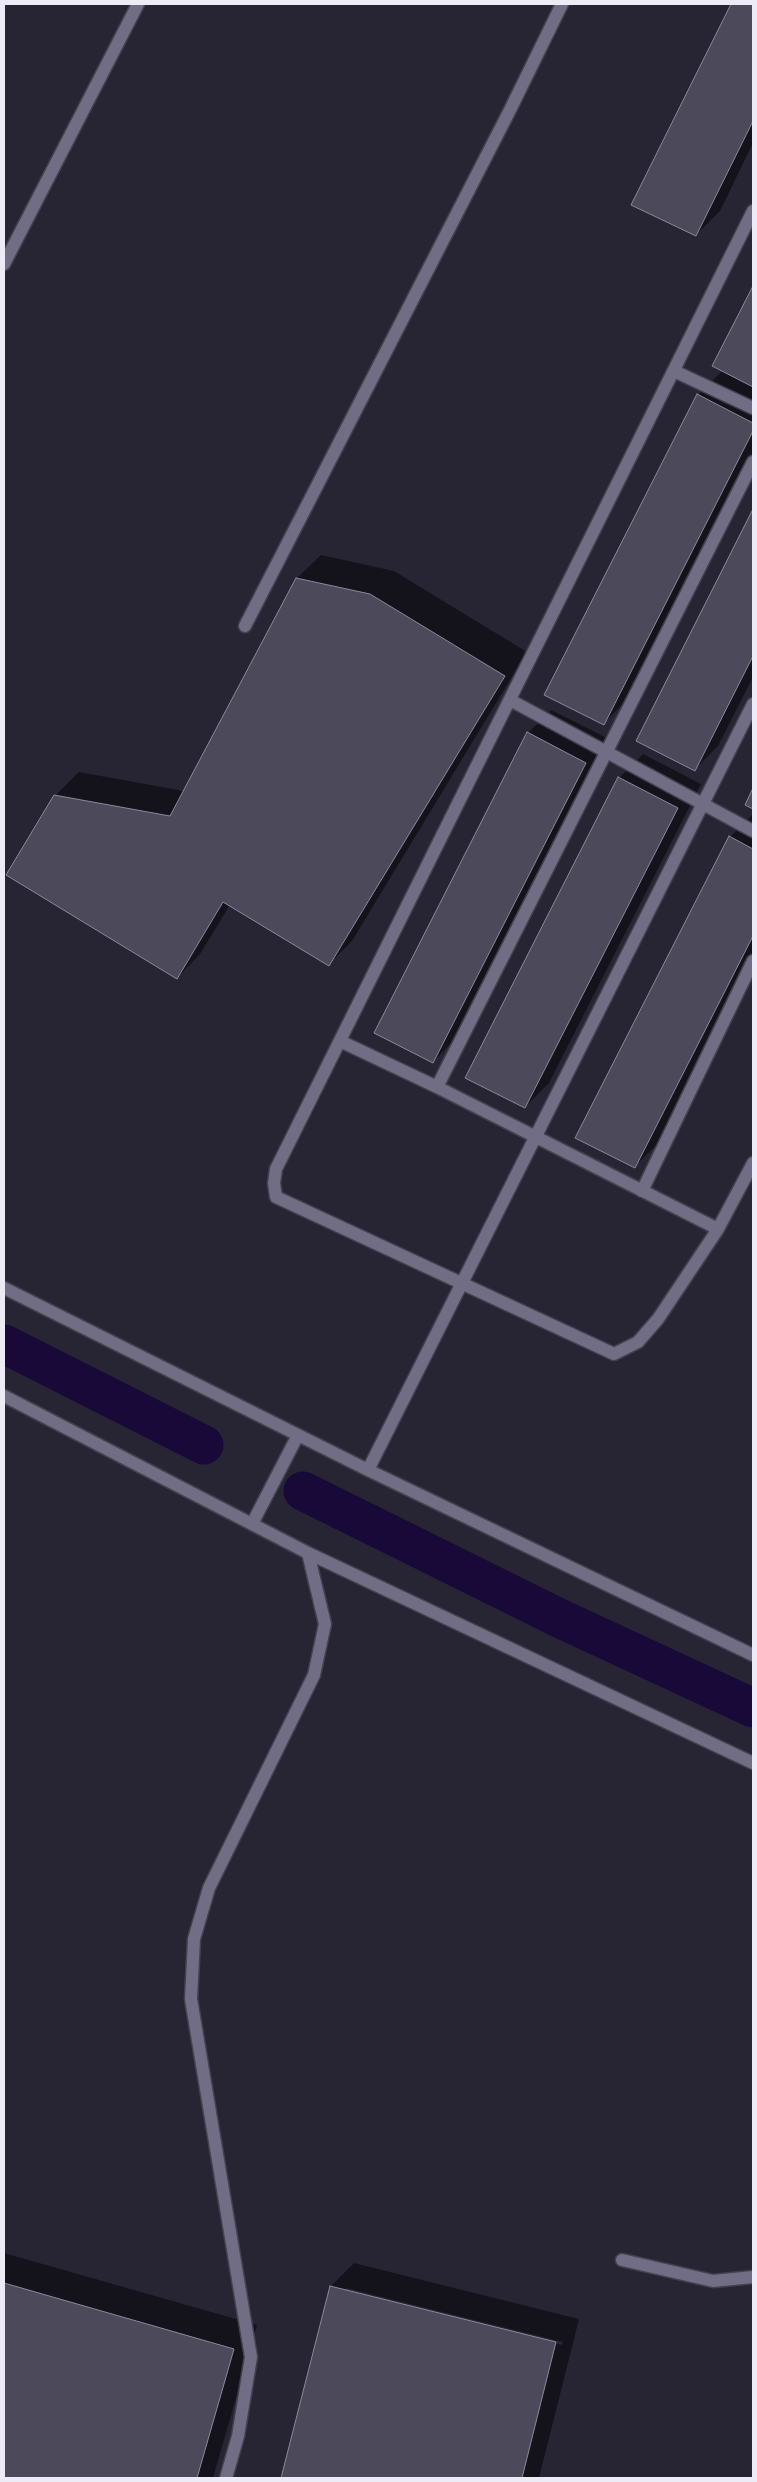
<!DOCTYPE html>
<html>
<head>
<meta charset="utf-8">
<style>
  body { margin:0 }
  #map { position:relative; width:757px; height:2482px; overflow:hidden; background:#272434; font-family:Quicksand,sans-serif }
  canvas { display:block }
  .frame { position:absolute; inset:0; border:5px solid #ecebf6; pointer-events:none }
</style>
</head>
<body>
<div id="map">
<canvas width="757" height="2482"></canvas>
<div class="frame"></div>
</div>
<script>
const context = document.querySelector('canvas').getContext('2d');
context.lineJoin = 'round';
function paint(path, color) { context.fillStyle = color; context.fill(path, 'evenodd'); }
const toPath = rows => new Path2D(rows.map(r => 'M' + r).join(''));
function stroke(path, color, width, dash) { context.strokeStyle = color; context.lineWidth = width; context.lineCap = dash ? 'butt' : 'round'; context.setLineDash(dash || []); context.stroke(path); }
paint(toPath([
  [733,4,753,4,753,143,720,211,696,235,633,204],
  [753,288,753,452,627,700,603,724,698,395,723,370,714,366],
  [753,512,753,677,718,746,695,769,637,740],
  [321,555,394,571,527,652,352,941,329,964,230,905,200,954,177,978,55,796,79,772,184,791,297,578],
  [551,710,609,739,456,1038,433,1062,528,733],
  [643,754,701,784,549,1083,525,1107,619,778],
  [753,814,753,957,659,1143,635,1166,730,837],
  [4,2253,257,2325,213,2478,4,2478],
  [354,2263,579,2319,539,2478,283,2478,331,2286],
  [346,2288,563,2342,562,2345,346,2291]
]), '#0007');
stroke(toPath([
  [4,1344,204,1445],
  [303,1491,559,1618,753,1708]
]), '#180938', 39);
const building = toPath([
  [731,4,753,4,753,121,696,236,631,205,731,4],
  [753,286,753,387,712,366,753,286],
  [697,394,753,423,753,431,604,725,544,695,697,394],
  [753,509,753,656,695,771,636,741,753,509],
  [296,578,370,594,505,676,329,966,223,902,177,979,6,875,54,795,170,816,296,578],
  [527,732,586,763,433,1063,374,1033,527,732],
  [618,777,678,808,525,1108,465,1078,618,777],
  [753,788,753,809,745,805,753,788],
  [729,836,753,849,753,936,635,1168,575,1138,729,836],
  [4,2283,234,2349,197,2478,4,2478,4,2283],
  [330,2286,556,2342,522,2478,281,2478,330,2286]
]);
paint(building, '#4c495b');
stroke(building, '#8b899c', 1);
const minor = toPath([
  [753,211,276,1169,274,1183,276,1197,614,1354,638,1342,658,1319,718,1229,753,1163],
  [4,264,138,4],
  [674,371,753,408],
  [245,626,510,110,562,4],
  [510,700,753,831],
  [340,1041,437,1087],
  [642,1191,753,961],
  [718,1229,437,1087,753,462],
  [4,1288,368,1470,753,1655],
  [4,1396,308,1553,753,1763],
  [368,1470,753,704],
  [252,1524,298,1435],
  [622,2260,713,2281,753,2277],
  [226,2478,238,2436,251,2357,191,1999,194,1939,209,1888,314,1675,325,1624,308,1553]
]);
stroke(minor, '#43404f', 15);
stroke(minor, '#706d85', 12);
</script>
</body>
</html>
